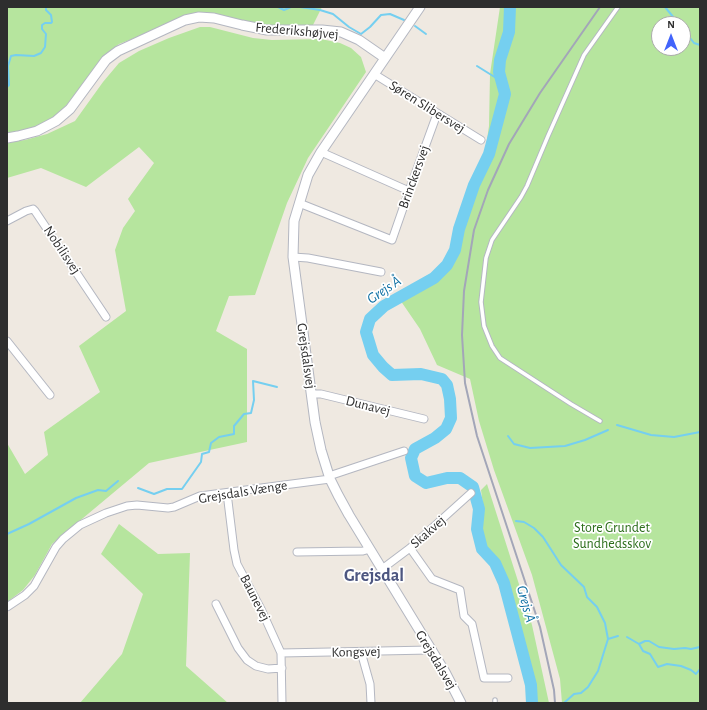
<!DOCTYPE html>
<html>
<head>
<meta charset="utf-8">
<style>
  body { margin:0 }
  #map { position:relative; width:707px; height:710px; overflow:hidden; background:#efe9e1; font-family:"Alegreya Sans",sans-serif }
  canvas { display:block }
  .frame { position:absolute; inset:0; border:8px solid #2e2e2e; pointer-events:none }
  .north { position:absolute; left:651px; top:16px; width:40px; height:40px; box-sizing:border-box; background:#fff; border:1px solid #ababab; border-radius:50%; rotate:0deg; font-size:11px; font-weight:700; line-height:16px; text-align:center; color:#2e2e2e }
  .north::after { content:''; display:block; margin:auto; width:14px; height:18px; background:#4264fb; clip-path:polygon(50% 0,100% 100%,50% 72%,0 100%) }
</style>
</head>
<body>
<div id="map">
<canvas width="707" height="710"></canvas>
<div class="frame"></div>
<div class="north">N</div>
</div>
<script>
const context = document.querySelector('canvas').getContext('2d');
context.lineJoin = 'round';
function paint(path, color) { context.fillStyle = color; context.fill(path, 'evenodd'); }
const toPath = rows => new Path2D(rows.map(r => 'M' + r).join(''));
function stroke(path, color, width, dash) { context.strokeStyle = color; context.lineWidth = width; context.lineCap = dash ? 'butt' : 'round'; context.setLineDash(dash || []); context.stroke(path); }
function write(font, color, halo, rows, align = 'center') {
  context.font = font + ' "Alegreya Sans",sans-serif'; context.lineWidth = 3.5; context.setLineDash([]); context.textBaseline = 'middle'; context.strokeStyle = halo; context.fillStyle = color; for (const [text, x, y, turn = 0] of rows) {
    context.save(); context.translate(x, y); context.rotate((+turn || 0) * Math.PI / 180); context.textAlign = isNaN(turn) ? turn : align; if (halo) context.strokeText(text, 0, 0); context.fillText(text, 0, 0); context.restore();
  }
}
paint(toPath([
  [7,7,322,7,313,25,290,26,252,24,201,13,119,44,108,53,76,95,57,115,46,123,36,127,7,135],
  [500,7,700,7,700,703,562,703,560,679,532,575,494,470,479,421,470,379,437,365,420,329,396,294,440,268,450,255,456,228,485,153,489,126,490,74],
  [659,24,683,24,683,48,659,48],
  [200,27,210,27,253,38,272,40,321,39,340,43,351,48,361,57,366,72,308,158,287,203,255,295,229,296,216,331,247,349,247,442,149,463,52,544,35,575,23,590,7,602,7,443,25,474,48,455,44,432,100,392,79,346,126,311,115,250,123,228,135,211,128,199,154,163,139,147,86,187,41,168,7,178,7,142,25,140,47,134,75,121,103,82,119,63,139,51,169,38],
  [487,484,532,625,549,703,536,703,532,678,507,579,498,561,484,543,482,530,483,505,481,490],
  [119,524,158,554,190,553,186,666,228,703,80,703,122,654,143,594,101,554]
]), '#b6e59e');
stroke(toPath([
  [278,7,284,10,291,7],
  [300,7,320,10,333,14,349,27,361,34,370,27,381,15,390,14,404,20],
  [665,7,679,24],
  [415,26,426,34],
  [683,29,694,43,700,45],
  [477,66,501,81],
  [7,87,9,85,8,66,11,56,16,55,34,56,41,53,45,47,46,34,42,29,42,25,45,23,51,23,52,22,51,15,46,10,46,7],
  [617,425,651,435,674,437,700,432],
  [508,436,514,444,530,448,565,446,585,440,608,430],
  [138,488,154,494,167,489,182,489,201,462,202,454,209,452,211,443,219,437,234,434,234,426,244,414,251,413,254,400,253,381,277,387],
  [516,521,524,522,534,528,543,537,561,565,584,587,587,597,597,607,605,623,608,639],
  [7,534,29,524,76,498,98,490,106,491,118,481],
  [627,637,639,644,643,651,650,654,658,667,667,664,681,666,691,670,696,674,700,669],
  [639,644,645,641,649,641,659,647,674,649,685,648,691,649,700,647],
  [564,703,574,694,581,693,588,687,598,671,608,639,618,636]
]), '#75cff0', 2);
stroke(toPath([
  [510,7,509,32,500,60,499,72,505,94,489,154,474,185,459,229,455,250,447,265,434,278,384,306,370,319,366,332,373,355,383,367,392,375,421,374,442,379,447,385,450,399,451,418,446,429,435,438,415,449,411,458,415,476,426,483,447,478,460,478,473,487,479,509,477,529,482,549,495,563,504,583,531,685,532,703]
]), '#75cff0', 12);
const service = toPath([
  [600,421,571,404,500,358,492,346,484,326,481,302,486,258,492,240,521,197,527,186,548,136,584,55,618,7],
  [495,700,495,703]
]);
const minor = toPath([
  [374,74,481,140],
  [321,152,409,191],
  [299,203,392,240,409,191,437,114],
  [7,221,26,211,33,209,35,211,106,317],
  [293,257,308,258,381,272],
  [7,341,50,395],
  [311,394,321,394,424,419],
  [329,476,404,451],
  [227,493,234,550,237,564,261,609,281,653,282,703],
  [410,548,432,579,460,590,464,616,472,624,484,678,508,678],
  [297,552,363,551,370,549],
  [382,569,410,548,471,493],
  [216,604,238,648,247,660,256,666,268,669,282,668],
  [7,607,25,595,34,586,56,547,63,539,80,525,106,513,127,506,137,505,168,508,174,507,200,496,330,479],
  [361,652,370,684,371,703],
  [281,653,430,650]
]);
const tertiary = toPath([
  [420,7,321,152,308,175,294,221,293,257,315,422,321,450,330,479,338,495,349,515,445,672,461,703],
  [7,138,18,136,37,131,56,121,70,109,106,60,118,51,185,20,199,17,214,18,242,25,267,30,322,30,341,32,359,40,385,58]
]);
stroke(service, '#b4b7c1', 5.5);
stroke(minor, '#b4b7c1', 9);
stroke(tertiary, '#b4b7c1', 11);
stroke(service, '#fff', 3.5);
stroke(minor, '#fff', 7);
stroke(tertiary, '#fff', 9);
stroke(toPath([
  [555,703,554,690,540,627,477,436,465,383,462,335,464,291,474,230,488,190,509,144,540,93,600,7]
]), '#a3a6b8', 2);
write('14px', '#2e2e2e', '#fff', [
  ["Frederikshøjvej",297,31,5],
  ["Søren Slibersvej",427,107,32],
  ["Brinckersvej",414,177,-70],
  ["Nobilisvej",62,250,56],
  ["Grejsdalsvej",306,356,82],
  ["Dunavej",368,406,14],
  ["Grejsdals Vænge",243,492,-9],
  ["Skakvej",428,532,-41],
  ["Baunevej",255,598,63],
  ["Kongsvej",356,652,-1],
  ["Grejsdalsvej",436,660,59]
]);
write('14px', '#2c6e1b', '#fff', [
  ["Store Grundet",612,528],
  ["Sundhedsskov",612,544]
]);
write('italic 15px', '#0d6fa3', '#fff', [
  ["Grejs Å",384,290,-34],
  ["Grejs Å",526,604,75]
]);
write('bold 18px', '#4d5680', '#fff', [
  ["Grejsdal",374,576]
]);
</script>
</body>
</html>
